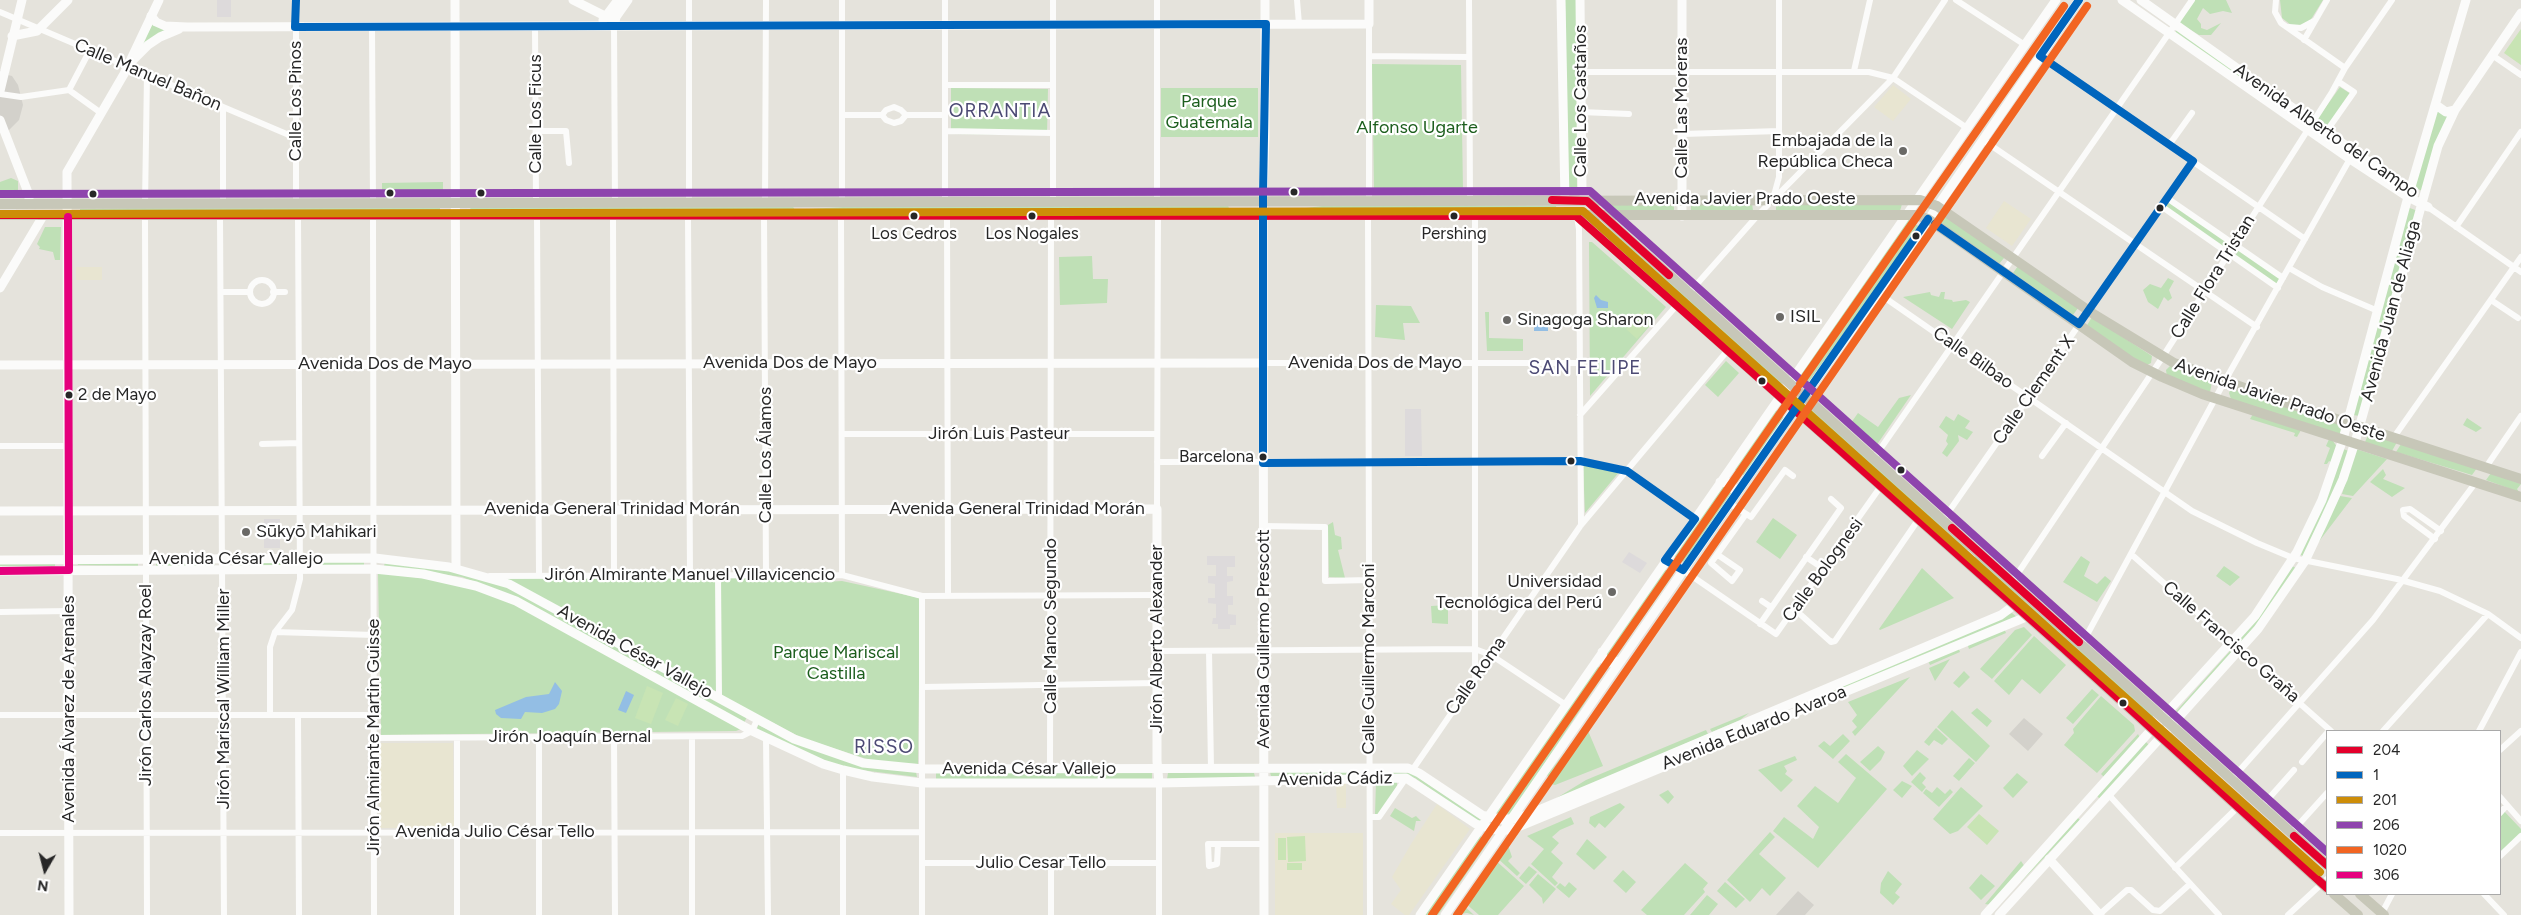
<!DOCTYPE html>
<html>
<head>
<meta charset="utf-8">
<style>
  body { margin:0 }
  #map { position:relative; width:2521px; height:915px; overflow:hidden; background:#e5e3dc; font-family:Figtree,sans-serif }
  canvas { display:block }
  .legend { position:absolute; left:2326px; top:730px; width:175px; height:165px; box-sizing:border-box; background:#fff; border:1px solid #a9a9a9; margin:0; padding:6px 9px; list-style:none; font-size:15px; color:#272727 }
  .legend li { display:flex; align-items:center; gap:10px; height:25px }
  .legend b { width:25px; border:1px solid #a9a9a9 }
  .north { position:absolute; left:20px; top:845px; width:50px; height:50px; -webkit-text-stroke:4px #fff; paint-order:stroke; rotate:188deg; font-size:14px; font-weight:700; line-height:20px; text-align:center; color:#272727 }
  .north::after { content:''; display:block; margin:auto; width:18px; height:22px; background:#272727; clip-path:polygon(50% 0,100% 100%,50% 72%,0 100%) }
</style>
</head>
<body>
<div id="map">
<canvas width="2521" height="915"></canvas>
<ul class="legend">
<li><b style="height:6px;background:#e4002b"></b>204</li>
<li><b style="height:6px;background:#0065bd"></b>1</li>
<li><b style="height:6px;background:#cd8d08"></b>201</li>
<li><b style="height:6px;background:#8e44ad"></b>206</li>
<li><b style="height:6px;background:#f26522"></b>1020</li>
<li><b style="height:6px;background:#e5007d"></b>306</li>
</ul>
<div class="north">N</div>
</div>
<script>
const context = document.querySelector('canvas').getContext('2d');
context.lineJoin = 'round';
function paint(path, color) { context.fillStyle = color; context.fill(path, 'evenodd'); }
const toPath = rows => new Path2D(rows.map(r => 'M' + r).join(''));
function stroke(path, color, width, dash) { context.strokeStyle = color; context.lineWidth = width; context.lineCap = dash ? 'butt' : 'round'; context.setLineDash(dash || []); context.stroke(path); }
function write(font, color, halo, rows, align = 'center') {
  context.font = font + ' Figtree,sans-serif'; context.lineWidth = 4.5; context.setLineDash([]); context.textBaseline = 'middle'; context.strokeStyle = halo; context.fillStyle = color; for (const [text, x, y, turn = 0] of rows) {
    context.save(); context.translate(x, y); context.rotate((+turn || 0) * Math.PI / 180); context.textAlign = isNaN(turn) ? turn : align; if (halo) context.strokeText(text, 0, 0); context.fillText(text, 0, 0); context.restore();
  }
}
paint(toPath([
  [217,0,231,0,231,17,217,17],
  [1405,409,1421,409,1422,456,1405,456],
  [264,519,280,519,280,548,264,548],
  [1629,552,1647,563,1640,573,1622,562],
  [1207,556,1235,556,1235,567,1227,567,1227,576,1233,576,1233,581,1227,582,1227,596,1233,596,1233,605,1228,605,1228,614,1236,615,1236,625,1230,625,1230,629,1218,629,1218,624,1212,624,1213,618,1216,618,1216,604,1208,603,1208,598,1215,598,1215,584,1208,583,1208,576,1216,576,1216,565,1207,565]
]), '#dddadb');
paint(toPath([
  [1893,85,1911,99,1893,121,1874,107],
  [2004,201,2031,219,2012,246,1986,228],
  [76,267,102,267,102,280,76,280],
  [379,743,453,743,454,828,380,828],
  [1336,784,1346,784,1346,808,1337,808],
  [1437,804,1470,829,1409,915,1405,915,1391,904,1401,890,1392,877,1411,844],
  [1275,833,1363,833,1363,915,1275,915]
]), '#e8e5d1');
paint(toPath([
  [1565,0,1576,0,1577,187,1575,190,1568,190],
  [2195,0,2226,0,2232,13,2223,11,2210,14,2203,8,2197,19,2201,24,2201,28,2207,30,2221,23,2211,35,2199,35,2179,23],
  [2280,0,2323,0,2310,21,2302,25,2291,25,2282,18],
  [153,23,174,28,142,44],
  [2178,28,2306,119,2303,123,2174,34],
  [1372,64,1461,65,1463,191,1460,193,1378,194,1374,190],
  [2340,87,2351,94,2328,126,2318,118],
  [951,88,1048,89,1047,135,951,134],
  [1161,88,1258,88,1258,137,1161,137],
  [2436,105,2450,112,2424,192,2412,186],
  [11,178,18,181,18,194,0,194,0,182],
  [443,182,443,190,382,190,382,183],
  [2167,199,2230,241,2224,250,2162,207],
  [1752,203,1753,211,1691,212,1691,204],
  [1228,204,1229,209,809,211,809,209,860,206],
  [1674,204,1674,214,1614,212,1605,205],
  [1776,204,1902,204,1900,211,1776,212],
  [792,205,795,210,755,209,749,212,473,212,470,208,473,206],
  [1330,205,1556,206,1557,210,1298,209],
  [228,206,440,206,440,211,80,214,80,209],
  [2407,207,2418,211,2360,416,2353,415],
  [1940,211,2003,254,2004,258,1999,264,1933,221],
  [1907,219,1920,227,1806,386,1796,377],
  [45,227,61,227,60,260,55,260,53,252,39,249,40,247,37,244],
  [1608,227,1783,382,1778,387,1607,236,1604,233],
  [1589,242,1592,242,1666,307,1590,396],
  [2240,248,2281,276,2276,287,2234,257],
  [1092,256,1093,279,1108,279,1107,303,1060,305,1059,257],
  [2018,266,2078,308,2073,315,2013,273],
  [2168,278,2174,281,2169,290,2172,298,2168,301,2164,297,2158,309,2148,302,2143,290,2150,284,2161,288],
  [1930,292,1931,295,1939,297,1941,292,1945,292,1944,299,1952,300,1953,302,1966,300,1970,302,1952,329,1903,297],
  [1376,305,1411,306,1420,323,1403,323,1405,340,1375,337],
  [1485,312,1489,312,1489,338,1523,339,1523,351,1487,351],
  [2092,317,2152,356,2151,363,2145,366,2086,327],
  [1726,361,1739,373,1718,397,1705,385],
  [2170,366,2212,382,2210,392,2167,377,2166,370],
  [2231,388,2347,423,2344,436,2231,399,2229,393],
  [1911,395,1874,449,1848,427,1858,413,1878,427,1899,398],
  [1808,404,1969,549,1963,554,1802,413],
  [1773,407,1784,418,1745,476,1732,468],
  [1958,414,1970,421,1965,428,1973,432,1967,440,1958,435,1959,441,1947,457,1942,453,1948,444,1946,441,1948,435,1939,427,1946,416,1954,421],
  [2253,414,2301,430,2297,437,2294,436,2295,433,2250,419],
  [2467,418,2482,428,2476,432,2463,425],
  [2369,433,2397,442,2392,451,2365,442],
  [2329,439,2333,441,2337,447,2331,462,2329,461,2327,464,2324,464,2330,448,2326,446],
  [2401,444,2477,468,2472,475,2396,452],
  [2343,449,2349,451,2330,503,2303,556,2299,554],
  [2356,449,2387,459,2353,496,2342,494],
  [1583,465,1620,471,1585,513],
  [2383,469,2386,475,2383,479,2405,488,2392,497,2370,482],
  [2491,473,2521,484,2517,489,2519,492,2486,480],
  [1721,485,1732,490,1732,494,1685,563,1672,555],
  [2340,496,2352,498,2314,548],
  [1773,518,1797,535,1780,559,1756,542],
  [1333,522,1335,535,1341,537,1342,549,1338,550,1345,578,1329,577,1328,525],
  [1976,556,2155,714,2149,721,1970,563],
  [2081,556,2090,562,2084,576,2097,584,2105,576,2111,581,2097,602,2063,582],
  [364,560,364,566,305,566,305,561],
  [77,561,138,562,138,566,78,565],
  [156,561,215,561,215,566,156,566],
  [232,561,294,561,294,567,232,567],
  [55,562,55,567,0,566,0,563],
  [385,562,473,574,765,577,806,579,807,583,842,581,920,598,918,764,876,762,802,738,750,711,741,729,736,731,381,735,378,573,482,585,462,577,384,566],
  [2290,565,2298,569,2242,644,2238,640],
  [2224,566,2240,577,2230,586,2216,576],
  [1661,567,1673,575,1615,658,1611,660,1606,657,1604,652],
  [1922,568,1954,598,1880,630,1879,629],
  [1448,605,1448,624,1432,623,1431,606],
  [2012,613,2018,618,1819,698,1818,695],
  [2024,627,2032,635,1992,679,1980,669,2015,630],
  [2004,628,2006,633,1969,649,1967,643],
  [2034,636,2066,665,2040,694,2022,679,2009,695,1994,681],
  [1958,647,1960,652,1930,665,1928,661],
  [2230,651,2233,654,2175,719,2172,716],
  [1950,659,1935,681,1929,668],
  [1599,667,1605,671,1604,674,1511,814,1495,813,1592,668],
  [1964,671,1970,677,1959,688,1953,683],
  [1910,677,1855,736,1852,732,1857,727,1852,721,1857,715,1848,702],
  [2092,689,2099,695,2073,724,2066,718],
  [2101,696,2134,725,2135,731,2097,773,2064,745,2074,733,2073,729],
  [1977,708,1992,721,1987,727,1971,713],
  [1952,710,1990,746,1976,762,1937,727],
  [1749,713,1740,720,1712,732,1710,729],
  [758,725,810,748,916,772,917,777,845,768,809,756,757,729],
  [1586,726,1603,766,1555,785,1551,784,1547,775],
  [1936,728,1948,739,1942,745,1934,740,1929,746,1924,742],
  [1706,730,1708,734,1550,802,1586,780],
  [1843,734,1850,741,1833,759,1818,746,1824,741,1830,746],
  [2138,734,2140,738,2105,778,2101,774],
  [2145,741,2149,745,2100,799,2096,795],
  [1878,746,1885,752,1881,760,1870,771,1860,762],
  [1917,750,1929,759,1912,776,1903,766],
  [1846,754,1887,789,1818,868,1773,831,1784,817,1813,839,1819,827,1797,806,1815,786,1838,803,1856,778,1838,762],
  [1795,756,1797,760,1784,766,1787,771,1785,774,1793,780,1781,792,1758,770],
  [1969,758,1975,763,1959,781,1953,776],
  [1210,770,1254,773,1255,777,1167,779,1168,773],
  [1366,771,1367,776,1271,776,1270,772],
  [1374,771,1412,773,1480,819,1481,821,1477,822,1415,778,1375,775],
  [1920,772,1926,778,1922,783,1926,787,1922,792,1911,782],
  [936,773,1152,773,1152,780,936,779],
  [2017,773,2028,782,2013,798,2003,788],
  [1902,781,1912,786,1902,798,1893,790],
  [1376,782,1397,782,1397,786,1379,814,1375,814],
  [1937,787,1945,794,1950,789,1953,792,1939,807,1923,793,1926,789,1932,793],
  [1961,787,1983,806,1958,831,1950,834,1933,819],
  [1668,790,1674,797,1668,804,1659,795],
  [1620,803,1625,807,1605,828,1599,823,1595,828,1589,823,1590,817],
  [1395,808,1412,818,1416,816,1421,821,1416,821,1414,831,1390,816],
  [2503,810,2521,829,2521,835,2500,856,2500,814],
  [1571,817,1574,824,1560,830,1552,837,1559,843,1551,852,1563,863,1552,877,1558,883,1555,886,1531,864,1544,849,1527,836],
  [2077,817,2080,820,2021,882,2021,881],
  [1770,832,1775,837,1759,854,1786,878,1770,896,1762,888,1750,902,1727,880],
  [1480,836,1488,842,1438,915,1423,915],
  [1587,839,1607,857,1594,870,1576,854],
  [1508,845,1512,857,1508,861,1520,873,1517,876,1495,856,1502,848],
  [1493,858,1524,886,1498,915,1479,915,1464,902],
  [2021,861,2025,867,1991,905,1985,904],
  [1685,863,1708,883,1703,889,1705,892,1684,915,1647,915,1641,910],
  [1529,866,1537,872,1526,884,1519,878],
  [1623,870,1636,882,1626,893,1613,881],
  [1888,871,1902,884,1895,893,1900,897,1893,905,1880,893,1881,883],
  [1538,874,1556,889,1543,904,1542,898,1529,885],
  [1981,874,1995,886,1981,900,1969,888],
  [1569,882,1577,889,1569,898,1556,887,1560,883,1565,887],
  [1725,882,1745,899,1736,908,1717,891],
  [1707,895,1718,904,1709,915,1690,915],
  [1462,904,1474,915,1467,913,1454,915]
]), '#bfe0b6');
paint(toPath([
  [2521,29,2521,65,2504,53],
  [1642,310,1654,320,1637,339,1626,329],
  [647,686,663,693,651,724,635,718],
  [676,698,688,704,678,726,665,720],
  [1979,814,1999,831,1987,845,1967,827],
  [1305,836,1306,861,1288,862,1287,837],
  [1278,838,1286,838,1286,860,1278,860],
  [1287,863,1302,863,1302,870,1287,870]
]), '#c8e4b4');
paint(toPath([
  [0,70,9,72,8,75,12,76,18,85,23,105,19,120,8,131,0,130],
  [2024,718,2043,734,2028,751,2009,734],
  [1798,891,1814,905,1805,915,1776,915]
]), '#d3d1cb');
paint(toPath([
  [1596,295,1601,300,1608,302,1608,308,1597,308,1594,298],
  [1534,324,1548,324,1548,331,1534,331],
  [555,682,562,691,559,704,555,709,542,713,525,712,521,719,501,718,496,714,495,710,526,697,549,694],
  [626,691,634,695,626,713,618,710]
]), '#93bee4');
stroke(toPath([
  [689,0,689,202],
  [842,0,842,202],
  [1157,0,1157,201],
  [1297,0,1299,24],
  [1469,0,1470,200],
  [1956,0,2025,45],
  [2276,0,2275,12,2281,23,2345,68],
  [0,12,296,138],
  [1369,24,1369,201],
  [535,26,536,202],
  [614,26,615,202],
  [372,27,373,203],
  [2289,27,2301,28,2314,21],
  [2304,40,2327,0],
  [2492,55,2521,75],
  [1369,56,1469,57],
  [2040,56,2305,239],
  [1854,71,1870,0],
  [1581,72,1869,72,1893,78,1967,128],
  [945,85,1053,85],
  [69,90,90,50],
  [0,94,21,97,69,90,101,113],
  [223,107,223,203],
  [1581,112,1629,114],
  [843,115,882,115],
  [906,115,901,121,894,123,886,120,882,115,886,110,894,107,901,110,906,115,945,115],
  [536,131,566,131,569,163],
  [946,131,1053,133],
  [2326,132,2354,92,2339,82],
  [1683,134,1779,131],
  [1983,140,2257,327],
  [2169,145,2192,113],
  [2167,198,2283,278],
  [1773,199,1779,177,1779,0],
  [945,201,945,0],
  [1053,201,1053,0],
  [765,202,766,0],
  [296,203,296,0],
  [145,204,147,74],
  [2161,206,2278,288],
  [2428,207,2521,272],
  [764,215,766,575],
  [841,215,842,575],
  [947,215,948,596],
  [1368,215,1370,915],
  [537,216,539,575],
  [613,216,614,575],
  [688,216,690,575],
  [145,217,147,915],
  [220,217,224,915],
  [373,217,374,915],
  [1577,217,1579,229,1581,525],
  [2456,227,2521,132],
  [2289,268,2322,287,2378,311],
  '250 292a12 12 0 1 1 24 0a12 12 0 1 1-24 0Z',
  [221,292,250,292],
  [273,292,285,292],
  [1689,293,1758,215,1893,78,1945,0],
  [1878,293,2192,511,2257,543,2293,558,2397,579,2440,591,2488,614,2521,638],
  [2491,300,2518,318],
  [1263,363,1581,363],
  [1580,415,1677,305],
  [842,434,1157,434],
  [2394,437,2521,257],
  [262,444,299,443],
  [0,446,68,446],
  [2042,456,2066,423],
  [1874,458,2192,0],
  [1157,462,1580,461,1627,471,1695,519],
  [2486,467,2521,416],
  [1729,503,1751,517,1785,470,1793,476],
  [1157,509,1158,215],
  [1943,520,2193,161],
  [1263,526,1325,527,1325,581,1369,580],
  [2435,539,2404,516,2403,510,2410,509,2441,531],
  [2131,554,2331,731],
  [1718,555,1740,570,1732,581,1711,563,1746,514],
  [1806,557,1824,569],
  [1683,570,1776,634,1881,486],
  [718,575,719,698],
  [490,576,842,575,922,596,1157,595],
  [2012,582,2160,361,2332,92,2345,68,2392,0],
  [1762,601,1771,607],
  [0,612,69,611],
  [1801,615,1831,642,1835,641,1918,520],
  [1760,624,1841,508,1831,499],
  [275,632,374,635],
  [2082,644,2222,386,2351,157],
  [1157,651,1475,649,1491,655,1566,705],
  [1209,651,1211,768],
  [1475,676,1475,215],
  [923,687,1157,683],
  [0,715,374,715],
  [270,715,270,647,275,632,292,610,300,579,298,217],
  [298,715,299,915],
  [2383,731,2488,614],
  [2479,731,2521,652],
  [614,737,615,915],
  [692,737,692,915],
  [374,738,742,736,752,731,757,720],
  [539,738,539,915],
  [766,738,768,915],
  [2500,750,2521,731],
  [2302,762,2327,733],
  [1050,769,1051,215],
  [1413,769,1581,525,1728,350],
  [843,770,843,915],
  [2231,780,2373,620,2476,482],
  [2108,794,2219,915],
  [2500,797,2521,821],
  [2262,806,2294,770],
  [2500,813,2507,805],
  [1370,817,1379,817,1406,778],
  [0,833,922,832],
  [2291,833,2327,793],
  [1218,844,1217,864,1209,866,1208,844,1264,844],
  [2500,856,2521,836],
  [922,863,1159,863],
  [2175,868,2238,807],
  [2484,894,2504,915],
  [2382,913,2392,894],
  [2100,914,2127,890,2131,890,2153,910,2160,911,2190,884],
  [457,915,457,738],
  [922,915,922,596],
  [1051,915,1051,863],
  [1159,915,1159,783],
  [2288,915,2327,879]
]), '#fbfbfa', 6);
stroke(toPath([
  [455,0,456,568],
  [573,0,605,16,614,26],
  [1561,0,1565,200],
  [1580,0,1582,189,1587,201],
  [1682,0,1682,216],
  [151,16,156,22,165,26,187,27,1369,24,1369,0],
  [603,20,618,0],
  [614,26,616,17,628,0],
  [12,36,37,31,68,0],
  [131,62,148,45,160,37,179,29],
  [0,91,22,0],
  [0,120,29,195,29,204],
  [0,288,43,216],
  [0,365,1263,363],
  [0,511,1157,509,1157,761,1159,783],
  [2049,859,2100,915],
  [1985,915,2152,729],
  [1999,915,2161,737]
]), '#fbfbfa', 9);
stroke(toPath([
  [2122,0,2350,159,2408,197,2428,207],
  [2141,0,2414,194],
  [2436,105,2446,112,2455,110],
  [1720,482,1731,483,1736,494],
  [0,560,375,558,449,567,509,584,794,739,863,763,923,769,1408,768,1419,773,1482,815,1502,820,1518,818,1532,813,2001,615,2013,606],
  [1665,560,1683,570],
  [0,571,374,569,423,574,476,586,516,601,752,731,823,764,843,770,873,777,922,783,1159,783,1406,778,1476,824,1500,831,1513,829,2026,617],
  [1602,652,1603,659,1608,663,1620,661],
  [2152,729,2255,616,2297,552,2322,500,2343,439,2408,197,2466,0],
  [2161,737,2258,629,2305,561,2323,523,2343,479,2356,439,2438,146,2455,110,2521,13],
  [69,915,67,172,124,74,159,0],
  [1264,915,1263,194,1265,135,1265,0],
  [1420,915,2056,0],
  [1445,915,1790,416,1878,293,2079,0]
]), '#fbfbfa', 9);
stroke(toPath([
  [0,204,1920,200,1937,206,2095,315,2174,363,2281,401,2521,479],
  [1574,213,2063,648,2327,888],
  [0,215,1915,215,1928,219,2132,362,2162,377,2202,394,2521,497],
  [1602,215,2327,865],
  [2334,894,2358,915],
  [2360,894,2384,915]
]), '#c7c7b8', 10);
stroke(toPath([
  [1552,200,1587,201,1669,275],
  [0,215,1576,216,2063,648,2327,888],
  [1952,528,2079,642],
  [2294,836,2327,865]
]), '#e4002b', 8);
stroke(toPath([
  [296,0,295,27,1266,24,1263,194,1263,463,1580,461,1627,471,1695,519,1665,560,1683,570,1928,219],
  [1935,224,2079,324,2193,161,2040,56,2079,0]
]), '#0065bd', 8);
stroke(toPath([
  [0,214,1583,211,2320,872]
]), '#cd8d08', 8);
stroke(toPath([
  [0,194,1590,191,2327,852]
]), '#8e44ad', 8);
stroke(toPath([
  [1800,384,2064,6],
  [1432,915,1797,389],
  [1457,915,2087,6]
]), '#f26522', 8);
stroke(toPath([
  [0,571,69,570,68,217]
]), '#e5007d', 8);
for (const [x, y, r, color] of [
  [1903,151,5,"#6a6966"],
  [1294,192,4.5,"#272727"],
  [390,193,4.5,"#272727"],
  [481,193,4.5,"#272727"],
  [93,194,4.5,"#272727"],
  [2160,208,4.5,"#272727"],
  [914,216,4.5,"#272727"],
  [1032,216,4.5,"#272727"],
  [1454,216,4.5,"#272727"],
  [1916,236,4.5,"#272727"],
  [1780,317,5,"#6a6966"],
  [1507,320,5,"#6a6966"],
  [1762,381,4.5,"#272727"],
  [69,395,4.5,"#272727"],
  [1263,457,4.5,"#272727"],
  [1571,461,4.5,"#272727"],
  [1901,470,4.5,"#272727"],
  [246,532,5,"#6a6966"],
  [1612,592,5,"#6a6966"],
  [2123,703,4.5,"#272727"]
]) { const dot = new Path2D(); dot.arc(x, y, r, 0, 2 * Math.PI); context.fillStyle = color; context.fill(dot); stroke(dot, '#fff', 2); }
write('17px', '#272727', '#fff', [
  ["Los Cedros",914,234],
  ["Los Nogales",1032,234],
  ["Pershing",1454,234],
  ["2 de Mayo",78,395,"left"],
  ["Barcelona",1254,457,"right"]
]);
write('18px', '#272727', '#fff', [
  ["Calle Manuel Bañon",148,75,23],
  ["Calle Los Pinos",296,101,-90],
  ["Calle Los Castaños",1581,101,-90],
  ["Calle Las Moreras",1682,108,-90],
  ["Calle Los Ficus",536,114,-90],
  ["Avenida Alberto del Campo",2326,131,35],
  ["Avenida Javier Prado Oeste",1745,199],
  ["Calle Flora Tristan",2213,277,-58],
  ["Avenida Juan de Aliaga",2391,311,-75],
  ["Calle Bilbao",1973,358,35],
  ["Avenida Dos de Mayo",790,363],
  ["Avenida Dos de Mayo",1375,363],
  ["Avenida Dos de Mayo",385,364],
  ["Calle Clement X",2034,390,-55],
  ["Avenida Javier Prado Oeste",2280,400,19],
  ["Jirón Luis Pasteur",999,434],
  ["Calle Los Álamos",766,455,-90],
  ["Avenida General Trinidad Morán",612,509],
  ["Avenida General Trinidad Morán",1017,509],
  ["Avenida César Vallejo",236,559],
  ["Calle Bolognesi",1823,570,-54],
  ["Jirón Almirante Manuel Villavicencio",690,575],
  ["Calle Manco Segundo",1051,626,-90],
  ["Jirón Alberto Alexander",1157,639,-90],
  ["Avenida Guillermo Prescott",1264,639,-90],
  ["Calle Francisco Graña",2231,642,41],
  ["Avenida César Vallejo",635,652,29],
  ["Calle Guillermo Marconi",1369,659,-90],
  ["Calle Roma",1476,676,-55],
  ["Jirón Carlos Alayzay Roel",146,685,-90],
  ["Jirón Mariscal William Miller",224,699,-90],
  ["Avenida Álvarez de Arenales",69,709,-90],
  ["Avenida Eduardo Avaroa",1754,728,-22],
  ["Jirón Almirante Martin Guisse",374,737,-90],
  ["Jirón Joaquín Bernal",570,737],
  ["Avenida César Vallejo",1029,769],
  ["Avenida Cádiz",1335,779,-1],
  ["Avenida Julio César Tello",495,832],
  ["Julio Cesar Tello",1041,863]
]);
write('18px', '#1c5e1d', '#fff', [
  ["Parque",1209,102],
  ["Guatemala",1209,123],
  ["Alfonso Ugarte",1417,128],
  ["Parque Mariscal",836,653],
  ["Castilla",836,674]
]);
write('18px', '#272727', '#fff', [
  ["Embajada de la",1893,141,"right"],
  ["República Checa",1893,162,"right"],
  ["ISIL",1790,317],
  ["Sinagoga Sharon",1517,320],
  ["Sūkyō Mahikari",256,532],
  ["Universidad",1602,582,"right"],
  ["Tecnológica del Perú",1602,603,"right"]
], 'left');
context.letterSpacing = '1px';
write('19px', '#4c4a74', '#fff', [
  ["ORRANTIA",1000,111],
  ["SAN FELIPE",1585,368],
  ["RISSO",884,747]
]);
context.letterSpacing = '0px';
</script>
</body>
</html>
